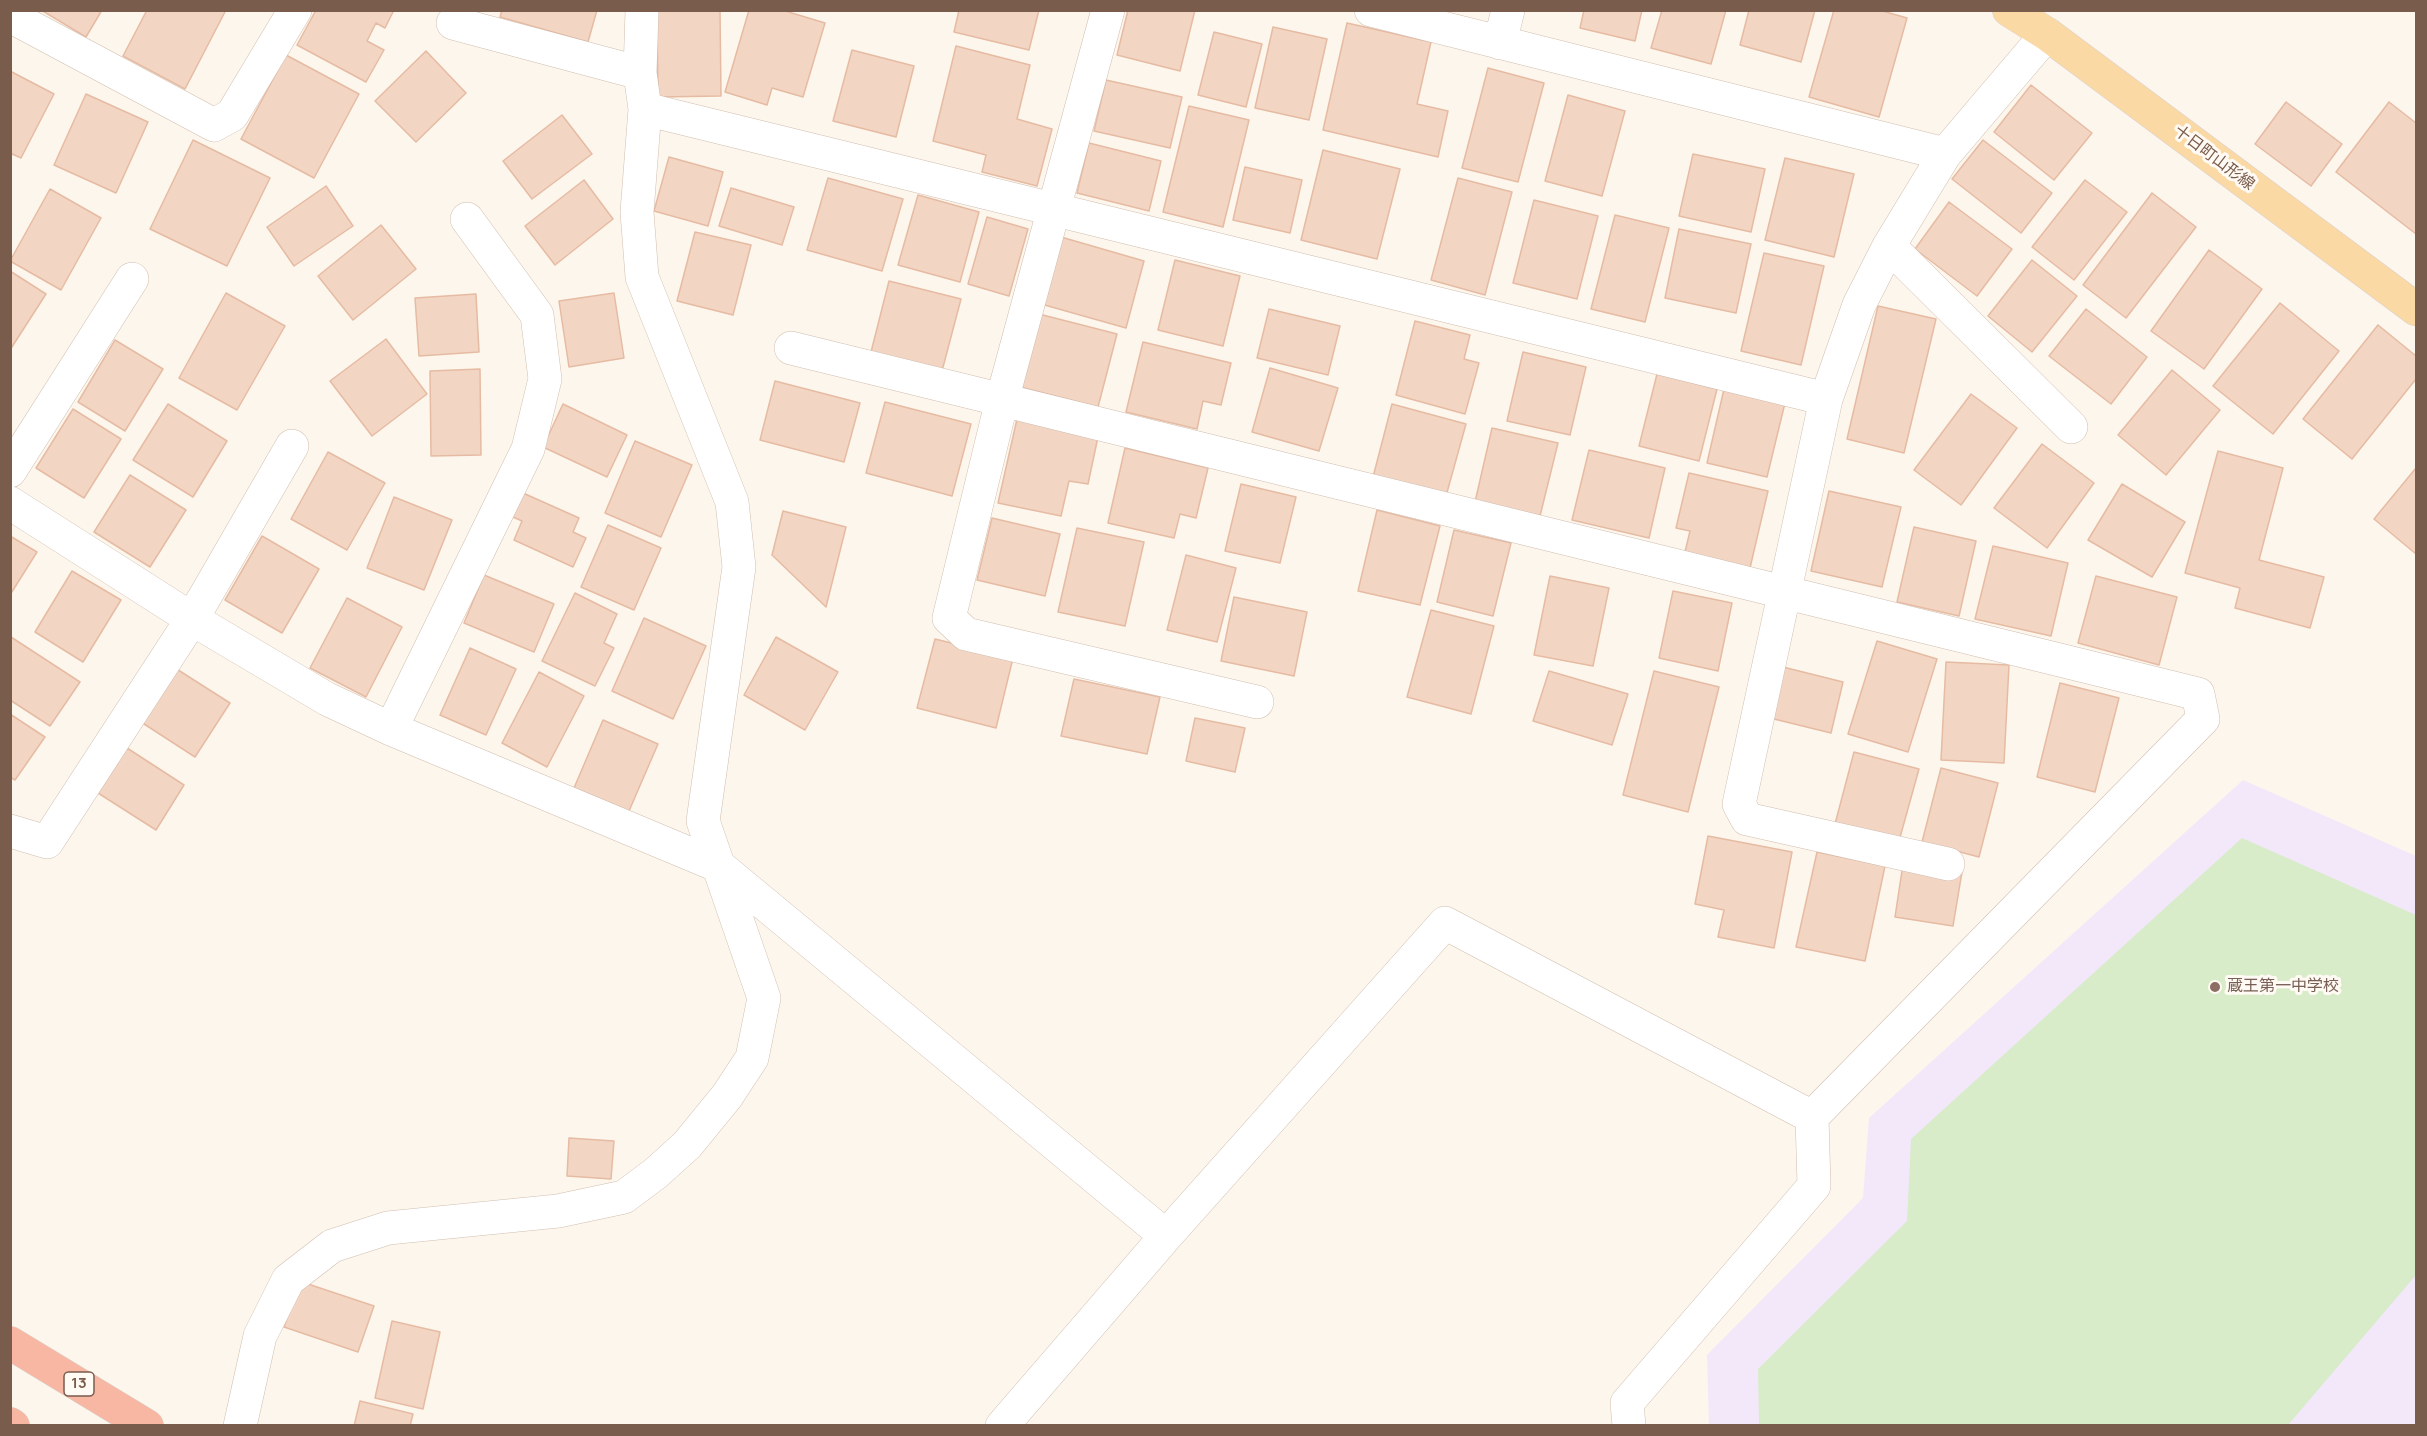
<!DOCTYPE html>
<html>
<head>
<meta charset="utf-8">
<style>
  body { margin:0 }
  #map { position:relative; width:2427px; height:1436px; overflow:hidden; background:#fdf6ec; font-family:Manrope,sans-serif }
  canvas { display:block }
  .frame { position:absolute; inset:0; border:12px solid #7a5c4d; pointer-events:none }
</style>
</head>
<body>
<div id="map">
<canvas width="2427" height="1436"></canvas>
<div class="frame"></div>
</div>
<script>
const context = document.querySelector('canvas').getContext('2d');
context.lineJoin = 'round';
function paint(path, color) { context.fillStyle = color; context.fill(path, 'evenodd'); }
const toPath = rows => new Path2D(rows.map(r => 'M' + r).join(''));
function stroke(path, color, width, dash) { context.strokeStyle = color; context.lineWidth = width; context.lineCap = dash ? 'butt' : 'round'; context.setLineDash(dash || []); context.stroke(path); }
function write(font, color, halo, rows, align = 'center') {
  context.font = font + ' Manrope,"Noto Sans JP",sans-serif'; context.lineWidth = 6; context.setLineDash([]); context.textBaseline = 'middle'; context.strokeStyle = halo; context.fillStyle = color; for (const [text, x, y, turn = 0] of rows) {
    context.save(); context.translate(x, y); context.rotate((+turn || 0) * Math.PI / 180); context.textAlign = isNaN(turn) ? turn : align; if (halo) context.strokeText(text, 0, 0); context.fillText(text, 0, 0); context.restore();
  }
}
paint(toPath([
  [2243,780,2416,856,2416,1425,1709,1425,1707,1355,1863,1198,1869,1118]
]), '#f3e8fa');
paint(toPath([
  [2242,838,2416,915,2416,1275,2288,1425,1759,1425,1758,1369,1907,1221,1911,1139]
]), '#d8ecc9');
const building = toPath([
  [41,10,102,10,86,37,41,10],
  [147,10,226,10,185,89,123,56,147,10],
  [316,10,394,10,385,28,376,23,367,41,384,50,366,82,297,45,316,10],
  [502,10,597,10,588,42,500,17,502,10],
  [657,10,720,10,721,96,658,97,657,10],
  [749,10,782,10,825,23,803,97,772,88,767,105,725,92,749,10],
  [959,10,1039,10,1029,50,954,32,959,10],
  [1128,10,1195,10,1180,71,1117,55,1128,10],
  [1584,10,1642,10,1635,41,1580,28,1584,10],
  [1662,10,1726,10,1711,64,1651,48,1662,10],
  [1749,10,1815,10,1801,62,1740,45,1749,10],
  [1834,10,1879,10,1907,18,1879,117,1809,97,1834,10],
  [1347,23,1431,42,1417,104,1448,111,1438,157,1323,130,1347,23],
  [1273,27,1327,39,1309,120,1255,108,1273,27],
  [1214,32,1262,44,1246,107,1198,95,1214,32],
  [956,46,1030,65,1017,119,1052,129,1037,186,982,172,986,155,933,141,956,46],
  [852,50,914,66,896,137,833,121,852,50],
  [426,51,466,93,416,142,375,101,426,51],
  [286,55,359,94,314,178,241,139,286,55],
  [1488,68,1544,83,1518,182,1462,168,1488,68],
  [10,71,54,94,21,158,10,153,10,71],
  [1106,80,1182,97,1170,148,1094,131,1106,80],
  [2031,85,2092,133,2054,180,1994,132,2031,85],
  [86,94,148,122,116,193,54,165,86,94],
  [1568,95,1625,111,1602,196,1545,181,1568,95],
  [2286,102,2342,144,2311,186,2255,144,2286,102],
  [2389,102,2416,123,2416,234,2336,172,2389,102],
  [1189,106,1249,120,1223,227,1163,212,1189,106],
  [562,115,592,154,532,199,503,161,562,115],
  [193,140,270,178,227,266,150,229,193,140],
  [1983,140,2052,193,2021,233,1952,179,1983,140],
  [1089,143,1161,161,1149,211,1077,193,1089,143],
  [1323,150,1400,169,1377,259,1301,240,1323,150],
  [1693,154,1765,169,1751,232,1679,216,1693,154],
  [669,157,723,172,708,226,654,211,669,157],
  [1785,158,1854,174,1834,257,1765,240,1785,158],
  [1245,167,1302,180,1290,233,1233,220,1245,167],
  [828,178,903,199,882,271,807,250,828,178],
  [1458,178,1512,192,1485,295,1431,280,1458,178],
  [584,180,613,219,555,265,525,226,584,180],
  [2085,180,2127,212,2074,280,2032,247,2085,180],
  [326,186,353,226,294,266,267,227,326,186],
  [731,188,794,207,782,245,719,226,731,188],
  [50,189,101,218,61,290,10,261,50,189],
  [2152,193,2196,227,2126,318,2083,285,2152,193],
  [918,195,979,212,960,282,898,265,918,195],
  [1534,200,1598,216,1577,299,1513,283,1534,200],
  [1949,202,2012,249,1977,296,1915,249,1949,202],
  [1615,215,1669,228,1645,322,1591,309,1615,215],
  [987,217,1028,229,1009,296,968,284,987,217],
  [381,225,416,269,353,320,318,276,381,225],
  [1679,229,1751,244,1736,313,1665,298,1679,229],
  [695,232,751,245,733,315,677,301,695,232],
  [1061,237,1144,261,1126,328,1041,304,1061,237],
  [2209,250,2262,289,2204,369,2151,331,2209,250],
  [1764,253,1824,266,1801,365,1741,351,1764,253],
  [1175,260,1240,276,1223,346,1158,330,1175,260],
  [2032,260,2077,296,2032,352,1988,316,2032,260],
  [10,271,46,294,10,350,10,271],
  [889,281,961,299,942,371,871,352,889,281],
  [226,293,285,326,237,410,179,378,226,293],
  [614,293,624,358,569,367,559,301,614,293],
  [476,294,479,352,419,356,415,298,476,294],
  [2280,303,2339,351,2273,434,2213,386,2280,303],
  [1878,306,1936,319,1904,453,1847,439,1878,306],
  [1269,309,1340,326,1328,375,1257,358,1269,309],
  [2086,309,2147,357,2111,404,2049,356,2086,309],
  [1039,314,1117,334,1098,407,1020,387,1039,314],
  [1415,321,1470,335,1464,359,1479,363,1465,414,1396,395,1415,321],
  [2378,325,2416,356,2416,379,2352,459,2303,419,2378,325],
  [386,339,427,394,372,436,330,381,386,339],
  [115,340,163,369,125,431,78,402,115,340],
  [1143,342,1231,363,1221,405,1203,401,1197,429,1126,412,1143,342],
  [1523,352,1586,367,1570,435,1507,421,1523,352],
  [1270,368,1338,388,1319,451,1252,432,1270,368],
  [480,369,481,455,431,456,430,371,480,369],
  [2172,370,2220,410,2166,475,2118,435,2172,370],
  [1657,374,1717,389,1699,461,1639,446,1657,374],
  [775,381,860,403,844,462,760,440,775,381],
  [1724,389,1785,403,1767,477,1707,463,1724,389],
  [1971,394,2017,428,1961,505,1914,470,1971,394],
  [885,402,971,424,952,496,866,473,885,402],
  [168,404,227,441,193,497,133,460,168,404],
  [563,404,627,435,607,477,543,447,563,404],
  [1392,404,1466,424,1446,496,1373,477,1392,404],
  [73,409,121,439,84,498,36,468,73,409],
  [1017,419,1098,437,1088,484,1069,481,1061,516,998,503,1017,419],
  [1492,428,1558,443,1540,516,1475,502,1492,428],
  [635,441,692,465,661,537,605,513,635,441],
  [2042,444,2094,483,2047,548,1994,508,2042,444],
  [1125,448,1208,468,1196,518,1180,514,1174,538,1108,523,1125,448],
  [1589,450,1665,468,1649,538,1572,520,1589,450],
  [2218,451,2283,468,2259,560,2324,577,2310,628,2235,608,2240,588,2185,573,2218,451],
  [328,452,385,483,347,550,291,519,328,452],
  [2416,468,2416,554,2374,519,2416,468],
  [1689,473,1768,491,1750,568,1685,552,1690,531,1676,528,1689,473],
  [130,475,186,510,150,567,94,532,130,475],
  [1241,484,1296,497,1280,563,1225,551,1241,484],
  [2122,484,2185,522,2152,577,2088,540,2122,484],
  [514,489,579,518,573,532,586,538,573,567,514,540,522,521,504,513,514,489],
  [1829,491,1901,507,1882,587,1811,571,1829,491],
  [394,497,452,520,424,590,367,568,394,497],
  [1377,510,1440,526,1420,605,1358,591,1377,510],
  [783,511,846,527,826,607,772,555,783,511],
  [992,518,1060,534,1045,596,977,580,992,518],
  [608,525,661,548,634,610,581,587,608,525],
  [1914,527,1976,541,1959,616,1897,602,1914,527],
  [1077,528,1144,542,1125,626,1058,612,1077,528],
  [1454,530,1511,543,1493,616,1437,602,1454,530],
  [10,536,37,552,10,595,10,536],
  [262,536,319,569,282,633,225,600,262,536],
  [1993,546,2068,563,2051,636,1975,619,1993,546],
  [1186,555,1236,568,1217,642,1167,630,1186,555],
  [72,571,121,600,83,662,35,632,72,571],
  [484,575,554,604,534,652,464,623,484,575],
  [1550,576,1609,588,1593,666,1534,655,1550,576],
  [2096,576,2177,597,2159,665,2078,643,2096,576],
  [1673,591,1732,603,1718,671,1659,658,1673,591],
  [575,593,617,614,604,643,614,648,595,686,542,661,575,593],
  [1234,597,1307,612,1294,676,1221,661,1234,597],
  [347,598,402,627,366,697,310,668,347,598],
  [1431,610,1494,626,1471,714,1407,697,1431,610],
  [644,618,706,646,673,719,612,691,644,618],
  [11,637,80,682,50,726,10,700,11,637],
  [776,637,838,672,805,730,744,695,776,637],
  [935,639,1013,658,996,728,917,708,935,639],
  [1877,641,1937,659,1908,752,1848,734,1877,641],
  [470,648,516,669,486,735,440,715,470,648],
  [1946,662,2009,665,2004,763,1941,760,1946,662],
  [1783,667,1843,682,1831,733,1770,718,1783,667],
  [175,668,230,703,195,757,141,722,175,668],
  [1549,671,1628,694,1612,745,1533,721,1549,671],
  [1654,671,1719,687,1688,812,1623,795,1654,671],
  [539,672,584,696,547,767,502,743,539,672],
  [1074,679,1160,697,1147,754,1061,736,1074,679],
  [2060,683,2119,698,2095,792,2037,777,2060,683],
  [10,714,45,737,15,780,10,777,10,714],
  [1195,718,1245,728,1235,772,1186,761,1195,718],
  [603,720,658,744,629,811,574,788,603,720],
  [127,748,184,785,156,830,98,793,127,748],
  [1854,752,1919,769,1899,841,1835,824,1854,752],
  [1941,768,1998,783,1979,857,1922,842,1941,768],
  [1708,836,1792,852,1774,948,1718,937,1724,910,1695,904,1708,836],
  [1817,852,1885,866,1865,961,1796,947,1817,852],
  [1903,864,1962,872,1953,926,1895,917,1903,864],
  [569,1138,614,1141,611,1179,567,1176,569,1138],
  [299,1281,374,1306,358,1352,284,1327,299,1281],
  [392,1321,440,1332,423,1409,375,1398,392,1321],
  [360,1401,413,1414,410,1426,354,1426,360,1401]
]);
paint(building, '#f3d5c3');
stroke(building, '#e6bba3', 1.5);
const minor = toPath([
  [1108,10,1002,400,949,618,966,634,1257,702],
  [1371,10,1945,154],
  [10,16,214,125,232,115,295,10],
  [453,23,640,73],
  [1500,43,1508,10],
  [645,109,1826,399],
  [1889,246,2071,427],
  [791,348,2198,694,2203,719,1812,1117,1814,1186,1627,1403,1629,1426],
  [10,471,132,279],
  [10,503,192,619,327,699,391,729,719,866,1166,1236],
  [391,729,528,449,545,379,537,315,467,219],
  [10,831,47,842,192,619,292,446],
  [1948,864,1747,819,1739,804,1826,399,1859,305,1889,246,1945,154,2047,34],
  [240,1426,260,1336,288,1280,332,1246,388,1228,558,1211,624,1197,656,1173,687,1145,727,1096,752,1058,764,998,703,821,739,567,732,502,642,277,637,212,645,109,640,73,642,10],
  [1002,1426,1166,1236,1445,923,1812,1117]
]);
const major = toPath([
  [2009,10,2047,34,2416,309]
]);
const highway = toPath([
  [10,1343,147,1426],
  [10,1424,13,1426]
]);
stroke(minor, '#d1beb0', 34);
stroke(major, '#dad1cd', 34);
stroke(highway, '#dad1cd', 34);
stroke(minor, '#fff', 33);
stroke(major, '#fbd9a5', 33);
stroke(highway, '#f7b7a3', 33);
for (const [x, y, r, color] of [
  [2215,987,6,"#8d6e63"]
]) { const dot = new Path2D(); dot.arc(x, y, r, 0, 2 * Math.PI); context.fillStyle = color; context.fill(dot); stroke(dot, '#fffaf3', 2); }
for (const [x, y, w] of [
  [79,1384,30]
]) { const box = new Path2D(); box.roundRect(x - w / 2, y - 12, w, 24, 4.5); context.fillStyle = '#fffaf3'; context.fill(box); stroke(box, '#7a5c4d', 1.5); }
write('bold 15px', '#7a5c4d', null, [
  ["13",79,1384]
]);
write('16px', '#7a5c4d', '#fffaf3', [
  ["十日町山形線",2214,158,37]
]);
write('16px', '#785e54', '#fffaf3', [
  ["蔵王第一中学校",2227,987]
], 'left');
</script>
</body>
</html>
